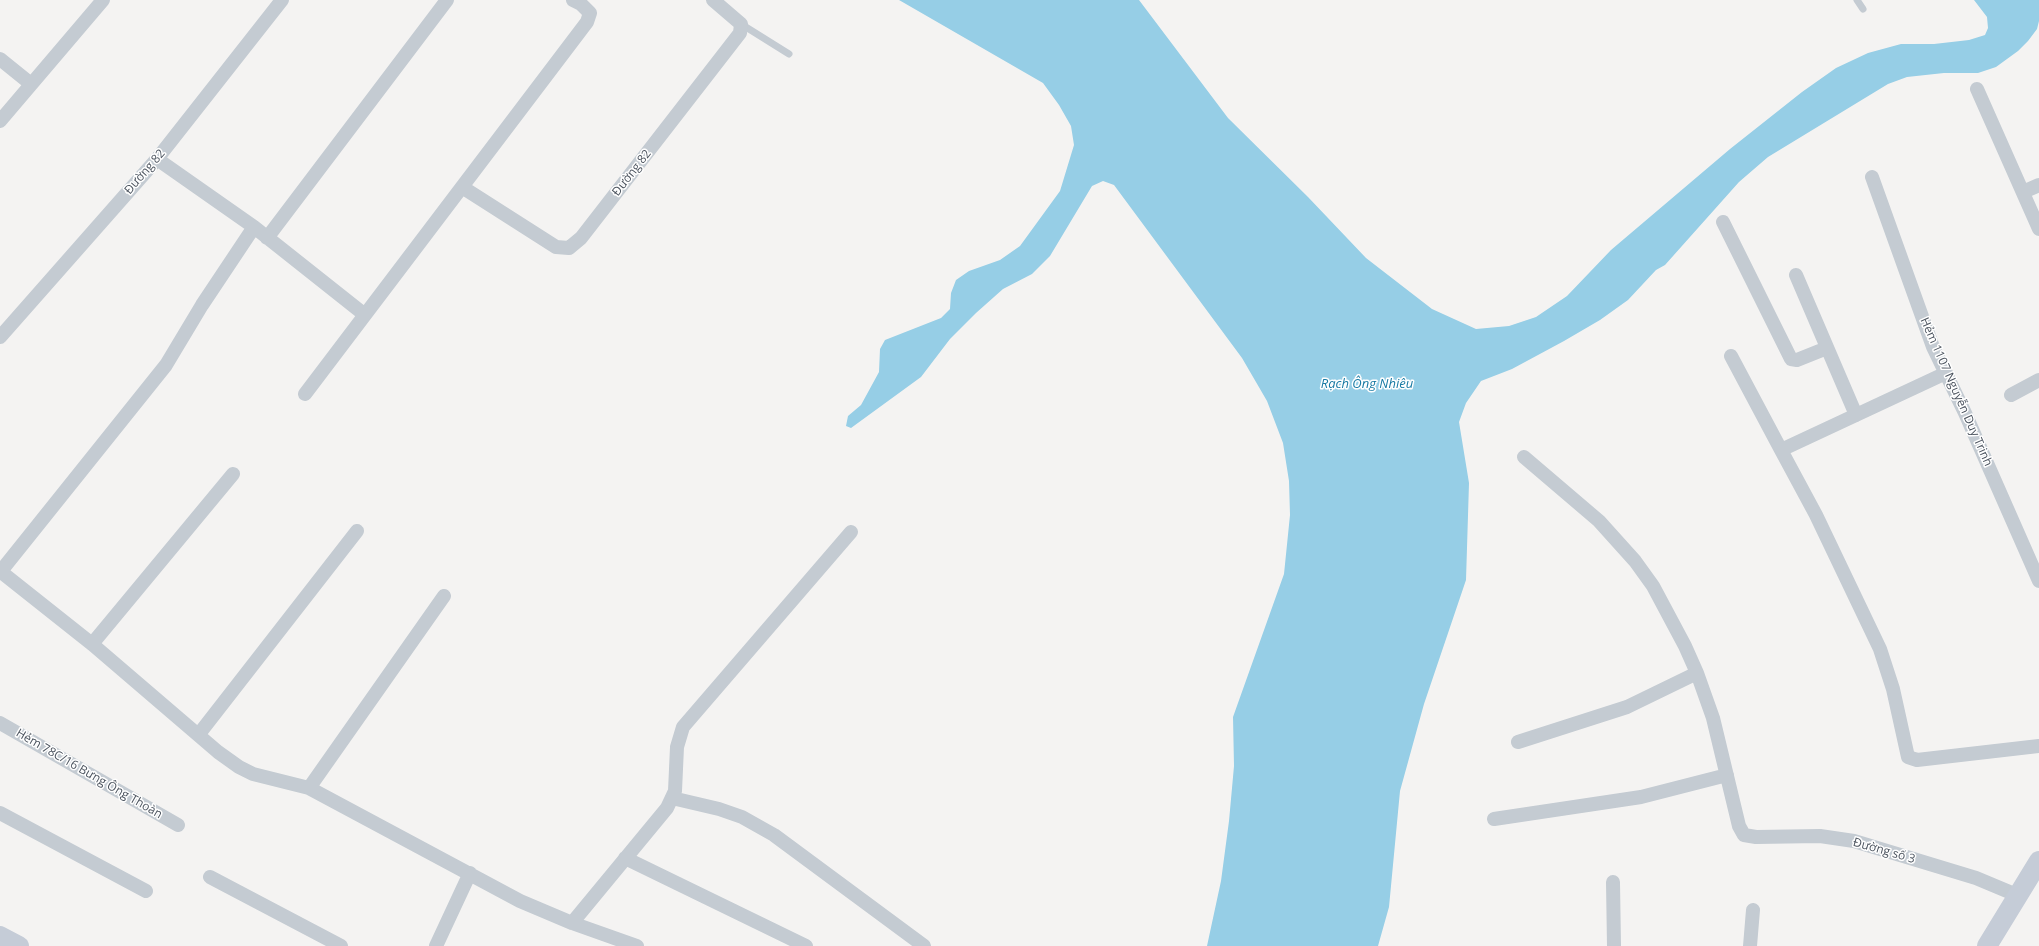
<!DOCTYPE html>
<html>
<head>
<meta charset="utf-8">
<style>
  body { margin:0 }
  canvas { display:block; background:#f4f3f2 }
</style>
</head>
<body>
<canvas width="2039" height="946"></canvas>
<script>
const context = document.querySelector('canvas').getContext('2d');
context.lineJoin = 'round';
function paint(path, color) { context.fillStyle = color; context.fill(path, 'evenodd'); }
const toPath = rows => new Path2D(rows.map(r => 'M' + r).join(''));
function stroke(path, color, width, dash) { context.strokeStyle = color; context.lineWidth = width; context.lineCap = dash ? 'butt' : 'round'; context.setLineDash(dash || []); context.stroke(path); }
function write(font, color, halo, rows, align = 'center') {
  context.font = font + ' "Open Sans",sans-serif'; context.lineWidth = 3; context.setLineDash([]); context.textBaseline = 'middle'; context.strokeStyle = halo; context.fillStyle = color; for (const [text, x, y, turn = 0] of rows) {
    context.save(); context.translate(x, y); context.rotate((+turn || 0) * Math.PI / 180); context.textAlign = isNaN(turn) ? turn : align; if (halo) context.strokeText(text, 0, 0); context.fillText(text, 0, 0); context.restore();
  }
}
paint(toPath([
  [899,0,1139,0,1228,118,1308,197,1366,258,1432,309,1476,329,1509,326,1536,317,1567,296,1611,250,1730,149,1802,92,1836,68,1868,53,1901,44,1934,44,1969,40,1985,35,1988,28,1987,17,1974,0,2039,0,2039,21,2037,29,2028,41,2018,51,1996,67,1978,73,1944,73,1907,77,1888,84,1768,157,1739,182,1665,265,1656,270,1628,300,1600,320,1564,341,1512,369,1481,381,1466,403,1459,422,1469,483,1466,580,1424,704,1400,791,1389,907,1378,946,1207,946,1221,881,1229,821,1234,766,1233,717,1284,574,1290,515,1289,481,1283,443,1267,401,1242,358,1114,185,1103,181,1092,186,1050,256,1032,274,1003,289,976,313,950,339,921,377,851,428,846,426,848,416,861,405,879,372,880,349,885,340,941,318,950,309,951,293,956,280,969,271,1000,260,1020,246,1060,191,1074,145,1071,126,1059,105,1043,83]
]), '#96cee6');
stroke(toPath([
  [1857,0,1863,9],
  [741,24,789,54]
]), '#c4cbd2', 7);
stroke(toPath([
  [0,59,31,84],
  [1977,89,2039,229],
  [0,121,103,0],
  [157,159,254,227,365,315],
  [1872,177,1933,347,1965,413,2039,581],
  [462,187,556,247,569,248,581,238,740,33,741,24,713,0],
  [2023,192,2039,185],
  [1723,222,1791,359,1797,360,1827,348],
  [267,238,447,0],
  [1796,275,1856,415],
  [0,337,157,159,282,0],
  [1731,356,1781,450,1946,373],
  [305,394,587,22,590,13,581,4,573,0],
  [2011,395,2039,380],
  [1781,450,1816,515,1880,649,1893,689,1908,757,1917,760,2039,746],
  [1524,457,1599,521,1635,561,1653,586,1685,646,1697,673,1713,718,1739,826,1744,835,1756,837,1820,836,1854,841,1976,878,2019,896],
  [0,571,92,644,218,752,239,767,253,774,309,788,520,901,572,923,637,946],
  [1,571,166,365,202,305,254,227],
  [92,644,233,474],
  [0,723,178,825],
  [199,734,357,531],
  [1518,742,1627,707,1697,673],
  [309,788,444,596],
  [672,798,719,809,742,817,774,835,924,946],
  [0,813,146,891],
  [1494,819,1641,797,1727,775],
  [625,858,806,946],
  [210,877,341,946],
  [1613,882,1614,946],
  [572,923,667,808,675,791,677,747,683,727,851,532],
  [436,946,470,873],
  [1750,946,1753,910]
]), '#c4cbd2', 14);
stroke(toPath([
  [0,936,19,946],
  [1987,946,2039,861]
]), '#c5ccd7', 20);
write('12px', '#4b535e', '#fff', [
  ["Đường 82",145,172,-49],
  ["Đường 82",632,173,-52],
  ["Hẻm 1107 Nguyễn Duy Trinh",1956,392,66],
  ["Hẻm 78C/16 Bưng Ông Thoàn",89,774,30],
  ["Đường số 3",1884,851,16]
]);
write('italic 13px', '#187aa4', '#fff', [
  ["Rạch Ông Nhiêu",1367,384]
]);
</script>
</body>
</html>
